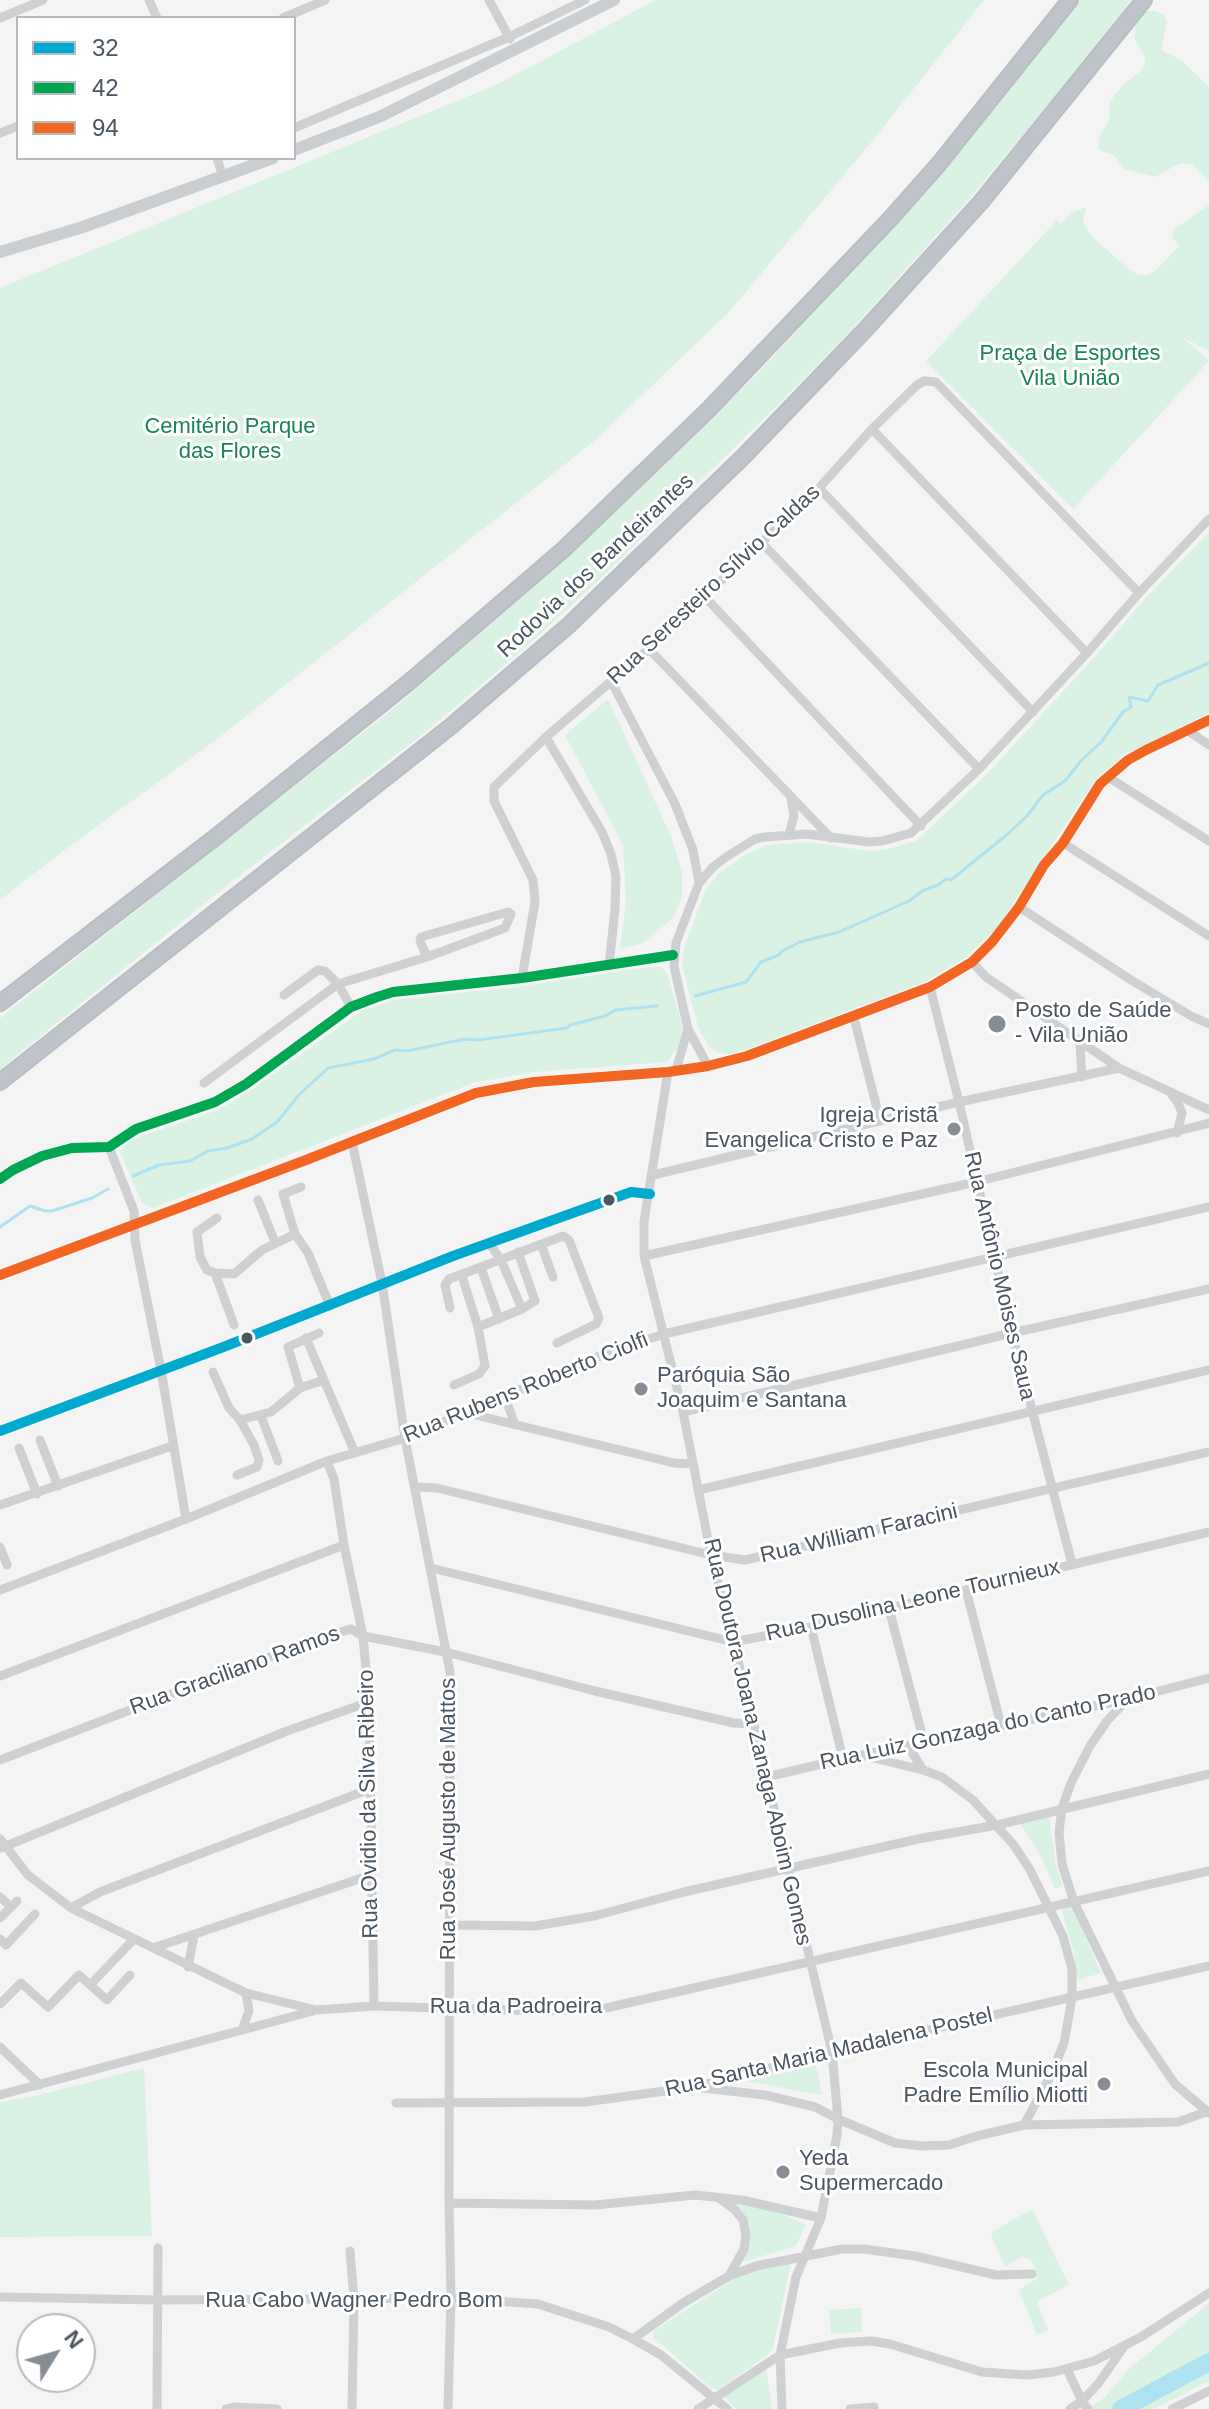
<!DOCTYPE html>
<html>
<head>
<meta charset="utf-8">
<style>
  body { margin:0 }
  #map { position:relative; width:1209px; height:2409px; overflow:hidden; background:#f4f4f4; font-family:Arial,sans-serif }
  canvas { display:block }
  .legend { position:absolute; left:16px; top:16px; width:280px; height:144px; box-sizing:border-box; background:#fff; border:2px solid #b7bbc0; margin:0; padding:10px 14px; list-style:none; font-size:24px; color:#4a5661 }
  .legend li { display:flex; align-items:center; gap:16px; height:40px }
  .legend b { width:40px; border:2px solid #b7bbc0 }
  .north { position:absolute; left:16px; top:2313px; width:80px; height:80px; box-sizing:border-box; background:#fff; border:2px solid #b7bbc0; border-radius:50%; rotate:53deg; font-size:22px; font-weight:700; line-height:32px; text-align:center; color:#4a5661 }
  .north::after { content:''; display:block; margin:auto; width:28px; height:36px; background:#868d94; clip-path:polygon(50% 0,100% 100%,50% 72%,0 100%) }
</style>
</head>
<body>
<div id="map">
<canvas width="1209" height="2409"></canvas>
<ul class="legend">
<li><b style="height:10px;background:#00a9ce"></b>32</li>
<li><b style="height:10px;background:#00a651"></b>42</li>
<li><b style="height:10px;background:#f26522"></b>94</li>
</ul>
<div class="north">N</div>
</div>
<script>
const context = document.querySelector('canvas').getContext('2d');
context.lineJoin = 'round';
function paint(path, color) { context.fillStyle = color; context.fill(path, 'evenodd'); }
const toPath = rows => new Path2D(rows.map(r => 'M' + r).join(''));
function stroke(path, color, width, dash) { context.strokeStyle = color; context.lineWidth = width; context.lineCap = dash ? 'butt' : 'round'; context.setLineDash(dash || []); context.stroke(path); }
function write(font, color, halo, rows, align = 'center') {
  context.font = font + ' Arial,sans-serif'; context.lineWidth = 6; context.setLineDash([]); context.textBaseline = 'middle'; context.strokeStyle = halo; context.fillStyle = color; for (const [text, x, y, turn = 0] of rows) {
    context.save(); context.translate(x, y); context.rotate((+turn || 0) * Math.PI / 180); context.textAlign = isNaN(turn) ? turn : align; if (halo) context.strokeText(text, 0, 0); context.fillText(text, 0, 0); context.restore();
  }
}
paint(toPath([
  [656,0,984,0,869,145,728,313,593,442,212,743,63,851,0,900,0,288,498,84],
  [1081,0,1131,0,1092,52,971,197,853,328,781,402,598,581,527,646,423,734,220,891,0,1069,0,1018,398,705,570,555,756,375,943,173],
  [1147,11,1156,11,1164,15,1167,22,1161,50,1181,60,1209,87,1209,180,1191,164,1180,163,1155,177,1124,169,1114,155,1101,151,1098,148,1100,135,1110,119,1109,105,1114,96,1123,85,1141,71,1145,65,1145,57,1134,38,1136,23],
  [1209,205,1209,351,1182,337,1209,361,1073,509,926,361,1057,220,1061,224,1071,213,1086,207,1083,222,1091,236,1130,270,1139,275,1147,275,1154,272,1179,246,1172,237,1173,230],
  [1209,532,1209,713,1124,755,1095,780,997,928,968,956,927,981,745,1050,730,1054,717,1052,709,1047,698,1027,682,965,684,947,706,889,719,873,743,856,767,845,807,842,869,851,883,850,916,841,986,775,1093,659,1145,599],
  [608,699,671,836,682,872,682,897,673,918,643,943,620,949,626,901,623,845,565,735],
  [648,967,661,967,667,973,682,1024,683,1029,677,1049,667,1062,533,1072,473,1083,153,1208,142,1203,120,1152,128,1143,139,1137,218,1110,250,1091,363,1010,394,1000,523,986],
  [1049,1815,1056,1865,1063,1886,1055,1889,1042,1858,1018,1820],
  [1072,1905,1101,1973,1077,1980,1074,1953,1061,1908],
  [814,2056,822,2095,745,2081],
  [144,2068,152,2236,0,2237,0,2102,39,2095],
  [733,2202,777,2212,806,2225,796,2246,743,2262,750,2240],
  [1032,2209,1069,2285,1037,2301,1048,2330,1037,2335,1019,2290,1036,2279,1035,2267,1031,2260,1021,2257,1005,2267,991,2235,992,2232],
  [781,2260,791,2263,773,2348,768,2355,718,2390,710,2387,654,2338,653,2334,655,2330,734,2279],
  [1209,2303,1209,2381,1153,2409,1088,2409,1105,2397,1129,2369],
  [861,2308,862,2332,831,2334,829,2310],
  [766,2368,772,2409,736,2409,724,2396]
]), '#d9f2e3');
stroke(toPath([
  [695,996,746,982,761,962,779,955,782,951,800,942,839,932,909,901,922,891,938,885,946,879,951,880,1009,833,1027,816,1043,795,1065,781,1080,762,1102,741,1123,712,1131,707,1129,697,1148,701,1158,685,1209,663],
  [133,1176,159,1165,190,1161,208,1151,227,1148,252,1139,277,1122,299,1095,328,1068,374,1059,395,1050,407,1051,465,1039,478,1040,567,1028,570,1025,605,1016,615,1010,657,1006],
  [0,1227,30,1206,45,1211,52,1211,92,1198,108,1189]
]), '#aee2f0', 3);
stroke(toPath([
  [1121,2409,1209,2362]
]), '#aee2f0', 18);
const highway = toPath([
  [0,1003,217,836,408,683,564,549,709,409,890,219,938,165,1070,0],
  [0,1082,450,727,569,625,744,456,865,330,981,202,1144,0]
]);
stroke(highway, '#b9bec3', 18);
stroke(toPath([
  [149,0,157,18],
  [489,0,510,39],
  [0,18,43,0],
  [283,18,325,0],
  [294,128,509,37,585,0],
  [0,133,18,126],
  [217,158,223,177],
  [872,429,1087,653],
  [819,488,1033,712],
  [761,542,979,769],
  [704,596,921,826],
  [649,649,831,838],
  [612,683,675,804,693,850,699,883,676,943,674,966,688,1029,708,1066],
  [1187,730,1209,745],
  [546,737,602,832,611,854,616,876,615,909,609,966],
  [1108,777,1209,841],
  [789,834,794,816,791,798],
  [1063,843,1209,936],
  [699,883,713,867,726,857,755,839,765,837,807,834,869,842,882,841,911,833,979,769,1087,653,1139,593,1209,519],
  [1019,907,1131,980,1191,1016,1209,1024],
  [972,962,986,977,1119,1068,1209,1110],
  [522,978,535,902,533,880,494,801,494,787,546,737,649,649,819,488,872,429,917,385,924,381,936,382,1139,593],
  [930,987,959,1102,1012,1333,1072,1564],
  [284,995,318,970,325,971,338,984,351,1007],
  [854,1018,880,1120],
  [1080,1043,1082,1077],
  [676,1070,688,1029],
  [668,1072,644,1221,644,1256,683,1412,711,1555,754,1724,832,2052,838,2119,837,2135,821,2218,796,2277,780,2355,782,2409],
  [204,1083,338,984,427,957,505,928,511,914,508,912,421,937,420,941,427,957],
  [1172,1095,1178,1103,1182,1113,1177,1133],
  [352,1142,382,1283,405,1438,450,1672,449,2203,451,2298,448,2409],
  [109,1147,134,1211,135,1240,161,1370,186,1519],
  [653,1175,959,1102,1119,1068],
  [0,1179,13,1170,42,1156,72,1148,109,1147,136,1129,215,1102,246,1084,351,1007,377,997,393,992,522,978,673,955],
  [301,1187,283,1194,295,1234,308,1253,330,1306],
  [258,1200,275,1242],
  [217,1218,197,1232,200,1257,207,1270,215,1273,234,1274,262,1250,295,1234],
  [489,1243,501,1260,522,1309],
  [541,1244,553,1277],
  [644,1256,976,1182,1209,1123],
  [481,1268,499,1319],
  [215,1273,234,1325],
  [0,1275,306,1160,476,1093,534,1082,668,1072,708,1066,747,1056,930,987,972,962,992,942,1019,907,1044,865,1063,843,1100,784,1108,777,1128,760,1146,750,1209,720],
  [450,1308,445,1285,449,1279,563,1236,569,1240,599,1318,596,1324,557,1343],
  [478,1327,522,1309,535,1301,518,1252],
  [306,1338,355,1453],
  [213,1372,229,1408,240,1420,271,1412,300,1388,324,1380],
  [454,1385,479,1374,485,1366,478,1327,462,1276],
  [300,1388,288,1347,319,1333],
  [505,1397,515,1425],
  [683,1412,1012,1333,1209,1289],
  [467,1413,674,1463,693,1464],
  [261,1416,278,1461],
  [0,1431,226,1346,453,1256,631,1192,650,1194],
  [40,1440,58,1486],
  [19,1448,37,1494],
  [327,1461,334,1479,344,1545,363,1636,369,1702,374,2006],
  [237,1475,257,1467,259,1460,254,1445,240,1420],
  [415,1487,437,1488,711,1555,745,1560,1209,1452],
  [698,1490,1209,1370],
  [0,1505,172,1446],
  [0,1547,7,1565],
  [431,1568,733,1642,811,1627,1209,1532],
  [0,1590,186,1519,327,1461,405,1438,607,1353,664,1334,1209,1207],
  [966,1590,1001,1725],
  [889,1609,924,1742],
  [811,1627,843,1759],
  [0,1676,344,1545],
  [1128,1699,1107,1721,1090,1746,1071,1783,1062,1808,1059,1832,1062,1864,1074,1902,1132,2021,1175,2084,1209,2113],
  [908,1746,923,1770],
  [861,1755,923,1770,942,1777,973,1800,1013,1844,1029,1868,1063,1936,1072,1969,1072,1998,1064,2043,1052,2073,1024,2125],
  [0,1760,213,1678,327,1636,351,1629,363,1636,446,1652,595,1691,734,1723,754,1724],
  [766,1777,843,1759,1128,1699,1209,1678],
  [0,1839,28,1875,71,1908,246,1993,316,2010,374,2006,547,2011,606,2008,1209,1871],
  [1,1848,287,1731,369,1702],
  [0,1897,11,1907],
  [71,1908,100,1892,370,1789],
  [0,1918,17,1901],
  [451,1925,535,1926,594,1916,684,1892,918,1839,997,1825,1209,1774],
  [0,1939,6,1945,35,1914],
  [153,1948,371,1875],
  [188,1967,194,1936],
  [90,1985,134,1939],
  [0,2004,21,1983,48,2007,79,1975,107,2000,130,1975],
  [242,2030,249,2011,246,1993],
  [0,2047,40,2085],
  [703,2088,765,2095,815,2107,838,2119,895,2143,922,2146,949,2145,977,2136,1024,2125,1178,2122,1209,2111],
  [0,2095,313,2011],
  [396,2103,585,2102,694,2087,832,2052,1209,1966],
  [719,2198,734,2209,743,2220,746,2235,744,2249,729,2276],
  [449,2203,595,2205,695,2195,742,2200,821,2218],
  [350,2251,354,2300,352,2409],
  [0,2297,158,2300,451,2298,538,2304,609,2327,633,2339,661,2355,727,2409],
  [633,2339,683,2303,729,2276,756,2266,842,2249,864,2249,915,2256,996,2275,1032,2274],
  [1067,2369,1082,2401,1088,2409],
  [157,2409,158,2248],
  [226,2409,236,2407,277,2409],
  [698,2409,780,2355,840,2343,871,2341,890,2344,982,2372,1027,2375,1054,2372,1094,2361,1141,2337,1209,2293],
  [850,2409,874,2407],
  [1070,2409,1082,2401,1098,2384,1123,2348],
  [1172,2409,1209,2391]
]), '#ced0d2', 9);
stroke(toPath([
  [294,150,379,117,614,0],
  [0,252,83,227,273,158]
]), '#caced1', 12);
stroke(highway, '#bec4c9', 14);
stroke(toPath([
  [0,1431,226,1346,453,1256,631,1192,650,1194]
]), '#00a9ce', 10);
stroke(toPath([
  [0,1179,13,1170,42,1156,72,1148,109,1147,136,1129,215,1102,246,1084,351,1007,377,997,393,992,522,978,673,955]
]), '#00a651', 10);
stroke(toPath([
  [0,1275,306,1160,476,1093,534,1082,668,1072,708,1066,747,1056,930,987,972,962,992,942,1019,907,1044,865,1063,843,1100,784,1108,777,1128,760,1146,750,1209,720]
]), '#f26522', 10);
for (const [x, y, r, color] of [
  [997,1024,10,"#868d94"],
  [954,1129,8,"#868d94"],
  [609,1200,7,"#4a5661"],
  [247,1338,7,"#4a5661"],
  [641,1389,8,"#868d94"],
  [1104,2084,8,"#868d94"],
  [783,2172,8,"#868d94"]
]) { const dot = new Path2D(); dot.arc(x, y, r, 0, 2 * Math.PI); context.fillStyle = color; context.fill(dot); stroke(dot, '#fff', 3); }
write('22px', '#17864f', '#fff', [
  ["Praça de Esportes",1070,354],
  ["Vila União",1070,379],
  ["Cemitério Parque",230,427],
  ["das Flores",230,452]
]);
write('22px', '#4a5661', '#fff', [
  ["Rodovia dos Bandeirantes",596,566,-43],
  ["Rua Seresteiro Sílvio Caldas",714,585,-43],
  ["Rua Antônio Moises Saua",999,1276,77],
  ["Rua Rubens Roberto Ciolfi",526,1388,-22],
  ["Rua William Faracini",859,1534,-13],
  ["Rua Dusolina Leone Tournieux",913,1601,-13],
  ["Rua Graciliano Ramos",235,1671,-20],
  ["Rua Luiz Gonzaga do Canto Prado",988,1728,-12],
  ["Rua Doutora Joana Zanaga Aboim Gomes",757,1742,77],
  ["Rua Ovidio da Silva Ribeiro",369,1804,-91],
  ["Rua José Augusto de Mattos",449,1819,-90],
  ["Rua da Padroeira",516,2007],
  ["Rua Santa Maria Madalena Postel",829,2053,-13],
  ["Rua Cabo Wagner Pedro Bom",354,2301]
]);
write('22px', '#4a5661', '#fff', [
  ["Posto de Saúde",1015,1011],
  ["- Vila União",1015,1036],
  ["Igreja Cristã",938,1116,"right"],
  ["Evangelica Cristo e Paz",938,1141,"right"],
  ["Paróquia São",657,1376],
  ["Joaquim e Santana",657,1401],
  ["Escola Municipal",1088,2071,"right"],
  ["Padre Emílio Miotti",1088,2096,"right"],
  ["Yeda",799,2159],
  ["Supermercado",799,2184]
], 'left');
</script>
</body>
</html>
